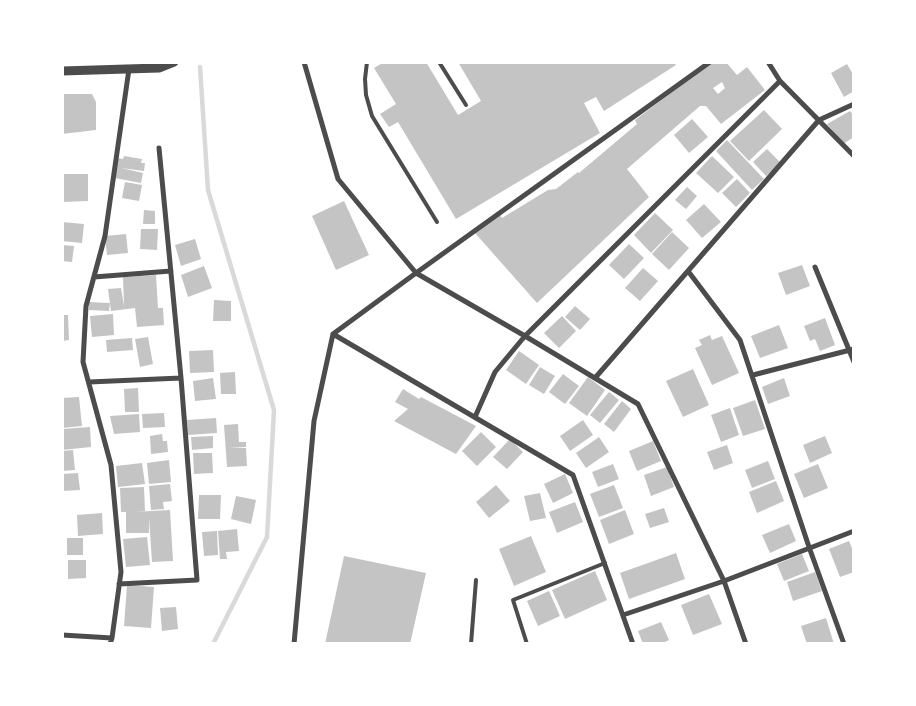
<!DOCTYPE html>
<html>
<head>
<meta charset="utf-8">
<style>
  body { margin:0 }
  #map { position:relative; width:916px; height:706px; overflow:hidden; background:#fff; font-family:"DejaVu Sans",sans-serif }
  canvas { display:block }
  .frame { position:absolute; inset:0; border:64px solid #fff; pointer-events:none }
</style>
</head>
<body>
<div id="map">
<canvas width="916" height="706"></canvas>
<div class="frame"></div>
</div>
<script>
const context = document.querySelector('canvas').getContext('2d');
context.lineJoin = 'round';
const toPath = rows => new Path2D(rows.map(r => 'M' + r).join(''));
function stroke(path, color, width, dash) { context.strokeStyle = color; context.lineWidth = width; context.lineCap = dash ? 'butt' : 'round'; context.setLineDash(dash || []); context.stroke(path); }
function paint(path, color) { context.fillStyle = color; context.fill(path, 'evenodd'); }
stroke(toPath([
  [200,67,208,190,274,410,267,537,213,644]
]), '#d9d9d9', 4.5);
paint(toPath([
  [384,62,426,62,458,115,481,101,458,62,674,62,676,65,604,111,596,97,584,103,600,133,456,219,398,122,389,127,380,114,396,104,374,68],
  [712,62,726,62,737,75,747,67,765,90,721,124,706,106,700,106,627,169,649,197,537,303,475,233,499,213,502,218,548,190,556,189,578,172,579,173,637,124,635,120],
  [722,82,725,88,718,94,713,88],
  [847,64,854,76,854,91,844,97,831,73],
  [62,94,92,94,96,102,96,130,62,134],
  [764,110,782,129,749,161,730,141],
  [850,111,854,116,854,137,843,144,827,124],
  [692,119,708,137,689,153,674,135],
  [727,140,764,179,752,190,716,151],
  [767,149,781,163,766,176,753,162],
  [124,156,142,159,141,163,145,163,144,171,121,168,143,173,141,183,115,178,117,158,123,159],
  [712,156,734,177,718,193,696,173],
  [62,174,88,174,88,201,62,202],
  [737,179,750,193,736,207,722,193],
  [125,182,142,185,139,201,122,198],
  [687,187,697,196,686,209,675,200],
  [344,201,369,255,336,270,312,216],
  [704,204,721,222,702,238,686,220],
  [144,210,155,211,155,224,143,224],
  [655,213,673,230,651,253,634,235],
  [62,222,84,224,82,243,62,241],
  [141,229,158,229,157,250,140,249],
  [672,232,689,248,669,270,652,254],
  [126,234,128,253,107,255,105,236],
  [195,239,201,259,181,266,175,245],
  [629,244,644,258,624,279,609,265],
  [62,245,74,246,72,262,62,261],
  [802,265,810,286,786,295,778,273],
  [204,266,212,288,188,297,181,275],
  [643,268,658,281,640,301,625,288],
  [156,275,158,308,163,308,164,325,137,327,135,308,111,311,108,289,121,288,124,306,123,277],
  [214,300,231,301,231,321,213,321],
  [89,302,110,303,109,311,89,310],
  [575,306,590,319,580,330,565,317],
  [113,314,114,335,92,337,90,316],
  [62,315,68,315,69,340,62,341],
  [562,316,576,331,559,348,544,333],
  [825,318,835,345,820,351,815,339,810,341,804,326],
  [779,325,788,348,760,358,751,336],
  [710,335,712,340,722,336,739,373,712,385,695,348,702,345,699,340],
  [148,337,153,364,140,367,135,339],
  [132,338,133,350,107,352,106,340],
  [213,350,214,372,190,373,189,351],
  [519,351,539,365,526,384,506,370],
  [540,367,555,376,544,394,529,385],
  [693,369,709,405,683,417,666,381],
  [235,372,236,394,221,394,220,373],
  [563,374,579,386,565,404,549,392],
  [588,377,605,390,587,416,569,403],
  [213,378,216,399,195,401,193,381],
  [784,378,790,396,768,404,762,387],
  [138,388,139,412,125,412,124,389],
  [403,389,419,399,421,397,476,426,456,454,394,421,408,409,395,402],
  [609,392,619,400,600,423,590,415],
  [79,397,82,426,62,428,62,398],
  [755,400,765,429,743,436,733,408],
  [622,401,631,409,614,432,604,424],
  [730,408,739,435,721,442,711,415],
  [164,413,165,427,143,428,142,414],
  [139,414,140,432,114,434,110,416],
  [216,418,217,433,188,435,187,420],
  [583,420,593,435,570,451,560,436],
  [238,424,239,442,246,442,246,447,229,448,246,448,247,466,227,467,224,425],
  [90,427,91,447,62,450,62,429],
  [481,432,496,447,477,466,462,451],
  [162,434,163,441,167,441,168,452,151,454,150,436],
  [213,436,213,448,192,450,191,437],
  [825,436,832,453,810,463,803,445],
  [599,437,609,452,586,468,576,453],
  [510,439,523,452,507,469,493,457],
  [653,441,661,461,637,471,629,451],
  [727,445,733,463,714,470,707,452],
  [73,450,75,470,62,471,62,451],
  [193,453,212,453,213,473,194,474],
  [169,460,171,482,149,484,147,463],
  [768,461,775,479,752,488,745,470],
  [142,463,145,484,118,487,116,466],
  [613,464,619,479,598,487,592,472],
  [818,464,828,488,804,498,794,474],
  [667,467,674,487,651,496,644,475],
  [78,473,80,490,62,491,62,474],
  [565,474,573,493,553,503,544,484],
  [776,481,784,501,757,513,749,492],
  [170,484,172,501,163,502,164,509,151,510,149,486],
  [496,485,510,501,489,518,476,502],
  [614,485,623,508,599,517,590,494],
  [144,487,145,511,132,512,170,510,173,561,152,562,149,517,149,533,126,533,126,512,121,512,120,488],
  [540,493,546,518,530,521,524,496],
  [199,495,221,495,220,519,198,519],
  [236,496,256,500,251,524,231,519],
  [575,502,583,522,557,533,549,512],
  [664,508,669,522,650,528,645,514],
  [625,510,634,534,609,544,600,520],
  [102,513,103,534,78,536,77,515],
  [789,524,796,541,770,553,762,535],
  [237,529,239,551,226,552,227,559,220,559,218,531],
  [217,531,218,555,204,556,202,532],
  [531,536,546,572,514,586,499,549],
  [147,537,150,565,126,567,123,539],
  [67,538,83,538,83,555,67,555],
  [849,541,854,553,854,572,840,577,829,549],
  [676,553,685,579,629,599,620,573],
  [802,554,809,571,784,581,777,564],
  [344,556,426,573,410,644,325,644],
  [68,560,86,560,86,578,68,579],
  [595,571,607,600,565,619,552,590],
  [815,572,822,591,793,601,787,582],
  [127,585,154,587,151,628,124,626],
  [549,591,560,616,538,626,527,601],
  [709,594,722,624,693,635,681,605],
  [176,607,178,629,162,631,160,608],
  [826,618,834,644,807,644,801,626],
  [661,622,669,640,661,644,643,644,638,631]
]), '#c4c4c4');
stroke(toPath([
  [367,62,365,79,366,95,372,116,437,222],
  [439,62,466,105],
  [471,644,476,580],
  [527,644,513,600,605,563]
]), '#4c4c4c', 4);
stroke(toPath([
  [304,62,338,179,416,273,333,334,573,475,633,644],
  [710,62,416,273,525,336,638,404,724,581,746,644],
  [768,62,780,81,854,156],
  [815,267,854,362],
  [688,271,740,340,809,547,844,644],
  [94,277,171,271],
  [753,375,854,349],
  [595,378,819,120,854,104],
  [89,382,181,378],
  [475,417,495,372,525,336,780,81],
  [119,584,197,580,181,378,159,148],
  [623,615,724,581,854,531],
  [62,635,112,638],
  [110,644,112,638,121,572,111,465,83,362,86,306,105,236,129,69],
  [294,644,314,421,333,334]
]), '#4c4c4c', 5);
stroke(toPath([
  [62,71,159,68,174,62]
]), '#4c4c4c', 9);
</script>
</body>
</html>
